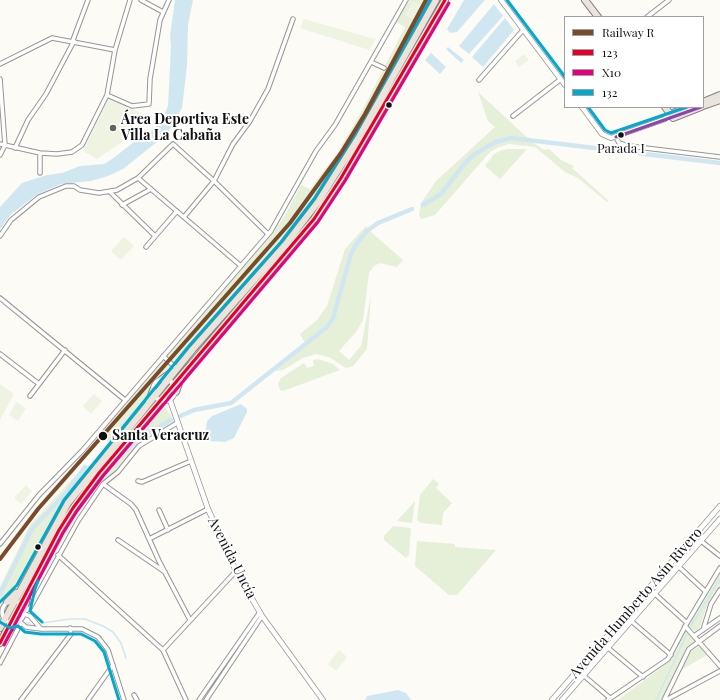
<!DOCTYPE html>
<html>
<head>
<meta charset="utf-8">
<style>
  body { margin:0 }
  #map { position:relative; width:720px; height:700px; overflow:hidden; background:#fcfbf6; font-family:"Playfair Display",serif }
  canvas { display:block }
  .legend { position:absolute; left:564px; top:16px; width:140px; height:92px; box-sizing:border-box; background:#fff; border:1px solid #9f9f9f; margin:0; padding:5px 7px; list-style:none; font-size:12px; color:#101010 }
  .legend li { display:flex; align-items:center; gap:8px; height:20px }
  .legend b { width:20px; border:1px solid #9f9f9f }
</style>
</head>
<body>
<div id="map">
<canvas width="720" height="700"></canvas>
<ul class="legend">
<li><b style="height:5px;background:#7a4b2a"></b>Railway R</li>
<li><b style="height:5px;background:#e4002b"></b>123</li>
<li><b style="height:5px;background:#e5007d"></b>X10</li>
<li><b style="height:5px;background:#00a9ce"></b>132</li>
</ul>
</div>
<script>
const context = document.querySelector('canvas').getContext('2d');
context.lineJoin = 'round';
function paint(path, color) { context.fillStyle = color; context.fill(path, 'evenodd'); }
const toPath = rows => new Path2D(rows.map(r => 'M' + r).join(''));
function stroke(path, color, width, dash) { context.strokeStyle = color; context.lineWidth = width; context.lineCap = dash ? 'butt' : 'round'; context.setLineDash(dash || []); context.stroke(path); }
function write(font, color, halo, rows, align = 'center') {
  context.font = font + ' "Playfair Display",serif'; context.lineWidth = 4; context.setLineDash([]); context.textBaseline = 'middle'; context.strokeStyle = halo; context.fillStyle = color; for (const [text, x, y, turn = 0] of rows) {
    context.save(); context.translate(x, y); context.rotate((+turn || 0) * Math.PI / 180); context.textAlign = isNaN(turn) ? turn : align; if (halo) context.strokeText(text, 0, 0); context.fillText(text, 0, 0); context.restore();
  }
}
paint(toPath([
  [410,0,430,0,370,110,344,156,317,195,216,318,210,322,166,375,156,381,147,399,109,442,98,434,271,235,284,217,301,185,310,189,338,152,364,107,405,27,396,22],
  [438,0,441,0,365,133,323,202,298,236,174,380,190,357,307,220],
  [478,92,532,142,544,150,549,149,561,160,574,166,572,168,609,201,607,202,578,178,565,172,535,147,509,144,499,147,490,152,435,215,422,219,419,216,421,203,436,181,495,127,488,121],
  [509,149,527,149,500,179,485,166,494,154,502,150],
  [366,226,368,229,353,247,348,257,332,315,326,325,305,343,300,334,317,320,327,306,345,249],
  [370,231,403,260,397,267,380,263,374,266,369,273,363,320,356,332,339,351,349,360,361,346,371,295,367,349,353,366,346,368,329,357,316,354,303,358,283,370,275,371,328,328,333,320,352,255,357,246],
  [318,359,333,364,340,370,283,391,280,390,278,384,281,378,304,363,307,368,314,366,313,360],
  [162,407,165,407,172,418,132,439,159,408],
  [173,420,174,422,141,441,117,470,104,479,84,504,31,595,56,547,96,484,138,440],
  [87,463,69,488,31,528,0,592,0,587,30,525],
  [89,465,91,467,63,504,23,571,13,593,0,605,0,598,32,532,61,501],
  [433,479,439,484,436,488,452,503,443,513,442,525,421,523,417,520,420,495],
  [415,501,412,523,397,521],
  [393,526,411,528,409,555,406,558,384,540,384,536],
  [417,541,455,544,455,547,496,550,457,595,449,595,415,566],
  [720,573,720,587,706,608,700,628,696,632,688,626],
  [686,631,695,641,687,647,661,700,618,700,670,661],
  [699,646,707,655,681,670,691,652]
]), '#e6efd8');
paint(toPath([
  [413,1,421,5,413,19,405,15],
  [304,19,368,37,376,39,369,50,300,28],
  [524,54,529,60,519,67,515,61],
  [109,98,143,114,122,142,97,159,83,151],
  [124,237,134,246,121,260,111,251],
  [0,384,14,394,0,420],
  [94,394,102,401,91,414,83,406],
  [16,402,26,408,18,421,9,415],
  [26,485,32,491,21,504,14,498],
  [339,650,347,657,336,671,328,664]
]), '#eff4e2');
paint(toPath([
  [175,0,193,0,188,25,187,66,182,108,167,134,123,169,108,176,91,181,61,184,38,194,11,214,0,229,0,207,22,183,47,175,62,173,80,166,104,164,112,159,138,139,152,131,162,120,168,106,171,46,170,36],
  [464,0,485,0,457,32,450,33,447,29],
  [494,4,503,16,469,54,459,46],
  [505,18,514,30,483,67,472,57],
  [448,47,464,60,461,63,446,49],
  [431,53,446,67,440,74,425,60],
  [241,404,247,409,247,412,234,438,225,442,209,441,206,429,207,421,212,416],
  [398,690,406,693,411,700,365,700,367,696]
]), '#d0e7f2');
stroke(toPath([
  [26,623,30,623],
  [42,623,70,619,85,619,103,626,113,632,121,643,126,658],
  [691,626,720,579],
  [656,700,687,634]
]), '#d0e7f2', 1.5);
stroke(toPath([
  [423,205,441,194,465,163,476,153,496,142,511,138,720,163],
  [178,417,194,410,231,403,327,327,333,318,351,254,355,246,367,231,378,223,412,209],
  [114,463,137,439,171,420],
  [0,594,32,529,68,491,85,467]
]), '#d0e7f2', 4.5);
const minor = toPath([
  [141,0,163,12],
  [647,17,669,0],
  [73,40,88,0],
  [371,62,384,68],
  [0,64,52,38,115,50],
  [0,79,5,145,0,155],
  [479,80,523,30],
  [107,95,132,106,149,104,150,79,160,20,169,0],
  [513,116,561,79],
  [616,137,619,143,629,146,720,157],
  [0,144,40,153,57,154,72,152,82,145,107,95,115,50,130,0],
  [15,148,28,120,46,94,74,41],
  [40,173,40,153],
  [138,178,241,266],
  [110,192,155,236],
  [122,205,151,189],
  [184,217,214,181,233,144,250,121,268,89,293,19],
  [0,236,11,220,39,197,66,186,74,186,80,190,99,193,117,190,138,178,173,144,214,181,268,234],
  [146,247,177,211],
  [0,298,125,400],
  [0,354,39,384],
  [163,356,177,369],
  [30,396,65,350],
  [138,481,142,482,191,461],
  [103,484,131,504,136,510,159,561,190,620],
  [159,510,168,530],
  [149,539,208,509],
  [118,540,165,572],
  [701,541,720,556],
  [0,544,39,495,82,451,271,231,316,151,335,125,406,0],
  [58,555,163,650,186,700],
  [678,566,705,591],
  [655,594,687,623],
  '2 612a11 11 0 1 1 22 0a11 11 0 1 1-22 0Z',
  [24,612,30,608,78,521,103,484,118,472,139,446,177,423],
  [24,614,30,616,41,629],
  [630,620,671,655],
  [19,621,26,627,41,629,82,629,98,637,108,650,124,700],
  [685,626,720,666],
  [703,630,711,604,720,590],
  [694,636,720,618],
  [607,647,643,677],
  [163,650,236,571],
  [0,663,21,623],
  [583,675,610,698],
  [134,695,137,700],
  [21,700,71,634,70,628],
  [88,700,113,665],
  [199,700,260,612],
  [206,700,262,616],
  [608,700,668,659,687,623,720,568],
  [664,700,689,649,720,626],
  [666,700,720,671]
]);
const tertiary = toPath([
  [501,0,565,85],
  [582,107,602,134,611,138,665,119,670,114],
  '153 390a11 11 0 1 1 22 0a11 11 0 1 1-22 0Z',
  [170,400,208,509,236,571,262,616,323,700],
  [552,700,720,506],
  [562,700,720,519]
]);
const trunk = toPath([
  [585,0,598,17],
  [703,102,720,95],
  [703,106,720,100],
  [665,107,673,118,701,107],
  [670,114,689,107],
  [162,379,172,372],
  [176,392,180,380],
  [149,401,153,390],
  [7,602,16,593],
  [24,610,27,598],
  [0,628,68,503,193,349,285,245,318,202,359,137,436,0],
  [9,630,18,622],
  [0,643,59,530,73,508,99,473,314,219,341,178,445,0]
]);
stroke(minor, '#969694', 5.5);
stroke(tertiary, '#969694', 6);
stroke(trunk, '#848381', 8);
stroke(minor, '#fffefe', 3.5);
stroke(tertiary, '#fffefe', 4.5);
stroke(trunk, '#eae4da', 6);
stroke(toPath([
  [0,643,59,530,73,508,99,473,314,219,341,178,445,0]
]), '#e4002b', 3);
stroke(toPath([
  [4,645,63,533,77,511,103,476,318,222,345,181,449,3]
]), '#e5007d', 3);
stroke(toPath([
  [507,0,565,77],
  [588,107,605,130,611,133,687,107],
  [38,581,35,589,30,611,42,622],
  [0,602,17,585,64,500,189,346,281,242,314,199,355,134,430,0],
  [0,622,10,628,18,626,25,632,41,634,81,634,95,641,104,652,119,700]
]), '#00a9ce', 3);
stroke(toPath([
  [616,137,701,107]
]), '#8e44ad', 3);
stroke(toPath([
  [0,559,38,509,290,223,341,153,365,114,426,0]
]), '#7a4b2a', 4);
for (const [x, y, r, color] of [
  [389,105,3.5,"#101010"],
  [113,128,4,"#636260"],
  [621,135,3.5,"#101010"],
  [103,436,5,"#101010"],
  [38,547,3.5,"#101010"]
]) { const dot = new Path2D(); dot.arc(x, y, r, 0, 2 * Math.PI); context.fillStyle = color; context.fill(dot); stroke(dot, '#fff', 1.5); }
write('13px', '#101010', '#fff', [
  ["Parada I",621,149]
]);
write('bold 14px', '#101010', '#fff', [
  ["Área Deportiva Este",121,120],
  ["Villa La Cabaña",121,136]
], 'left');
write('bold 14px', '#101010', '#fff', [
  ["Santa Veracruz",112,436]
], 'left');
write('14px', '#101010', '#fff', [
  ["Avenida Uncía",232,558,63],
  ["Avenida Humberto Asín Rivero",636,603,-49]
]);
</script>
</body>
</html>
